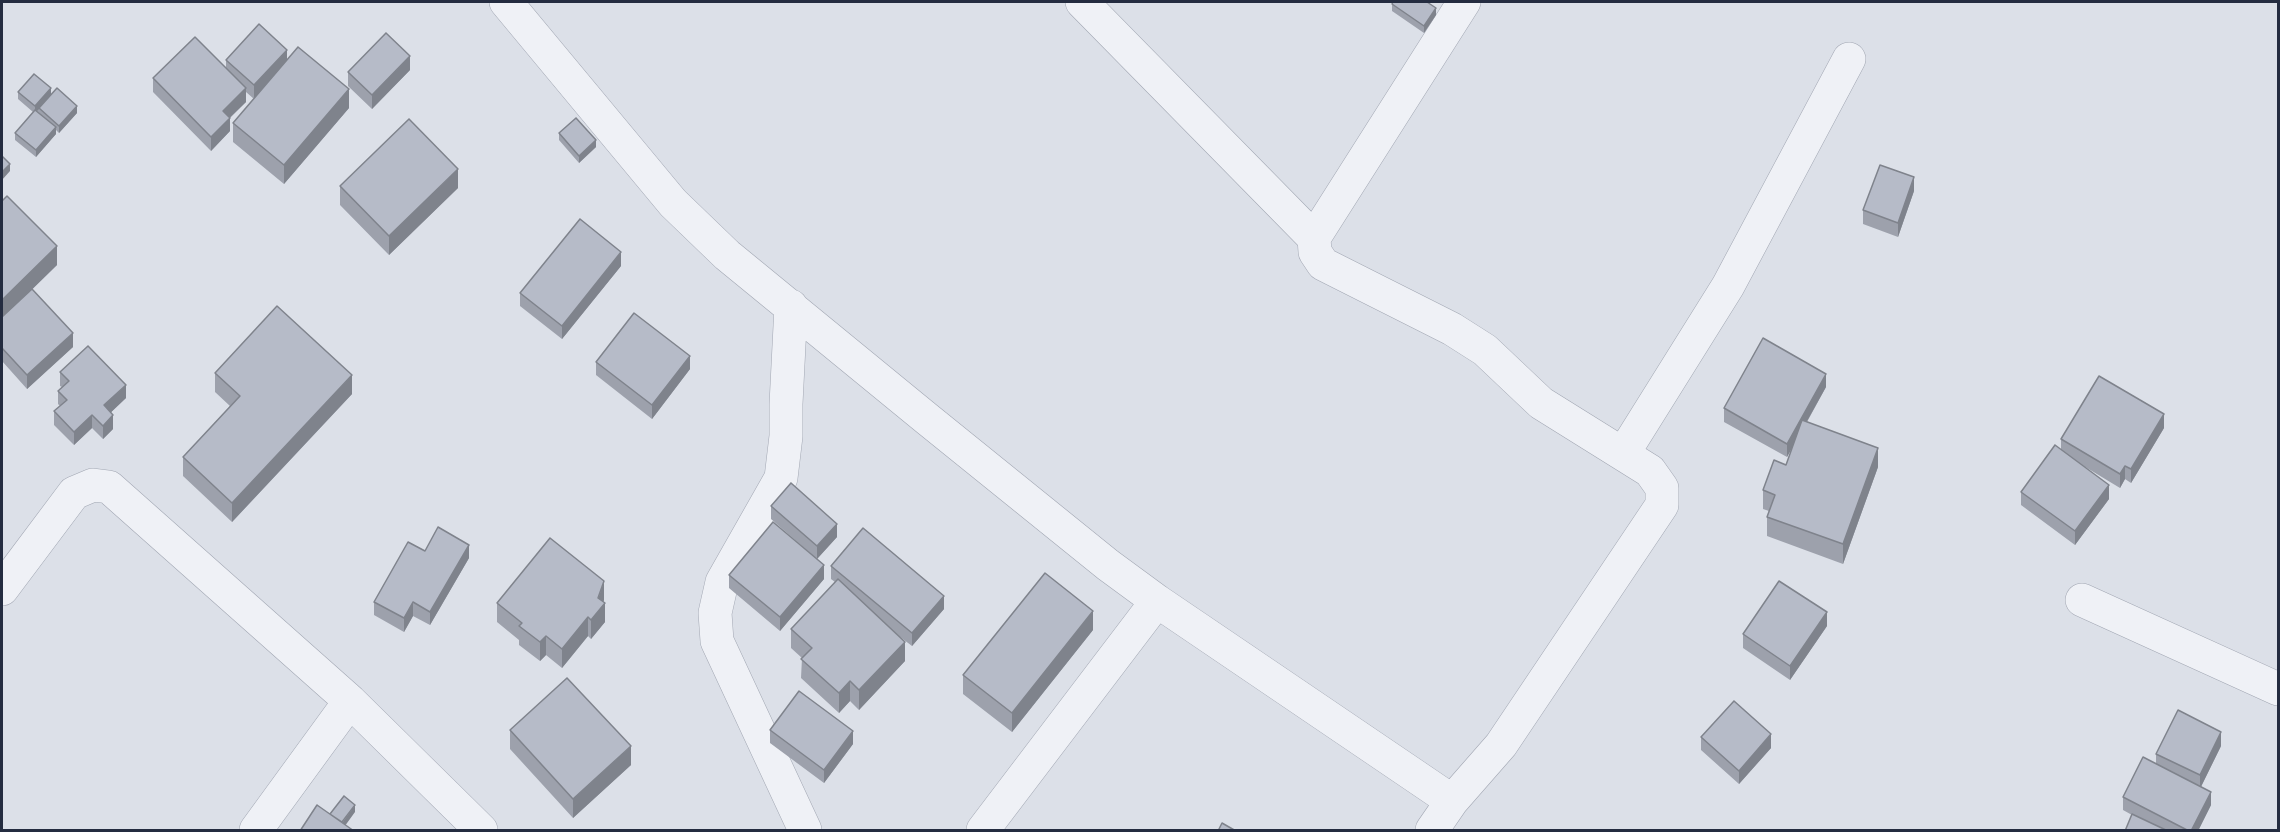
<!DOCTYPE html>
<html>
<head>
<meta charset="utf-8">
<style>
  body { margin:0 }
  #map { position:relative; width:2280px; height:832px; overflow:hidden; background:#dce0e8; font-family:"Fira Sans",sans-serif }
  canvas { display:block }
  .frame { position:absolute; inset:0; border:3px solid #242c40; pointer-events:none }
</style>
</head>
<body>
<div id="map">
<canvas width="2280" height="832"></canvas>
<div class="frame"></div>
</div>
<script>
const context = document.querySelector('canvas').getContext('2d');
context.lineJoin = 'round';
const toPath = rows => new Path2D(rows.map(r => 'M' + r).join(''));
function stroke(path, color, width, dash) { context.strokeStyle = color; context.lineWidth = width; context.lineCap = dash ? 'butt' : 'round'; context.setLineDash(dash || []); context.stroke(path); }
function paint(path, color) { context.fillStyle = color; context.fill(path, 'evenodd'); }
const minor = toPath([
  [506,2,673,203,727,255,926,418,1108,565,1157,601,983,830],
  [1082,2,1314,238],
  [791,306,786,404,786,436,781,478,722,582,715,613,717,641,805,830],
  [1623,454,1728,286,1849,59],
  [2,589,74,493,93,485,109,487,350,701,481,830],
  [2082,600,2278,689],
  [1157,601,1452,801,1501,745,1662,505,1662,488,1650,471,1541,403,1485,350,1452,329,1323,264,1315,252,1314,238,1464,2],
  [256,830,350,701],
  [1432,830,1452,801]
]);
stroke(minor, '#a1a6b2', 34);
stroke(minor, '#eff1f6', 33);
paint(toPath([
  [1392,4,1436,15,1424,33,1392,11],
  [226,60,287,60,349,108,284,184,233,142,233,123,254,99,246,92,246,102,230,118,230,131,211,151,153,92,153,78,226,68],
  [410,70,372,109,348,86,348,72],
  [18,92,51,95,77,113,59,133,56,130,56,134,36,157,15,140,15,133,33,112,18,99],
  [559,133,596,147,579,163,559,140],
  [340,186,458,188,389,255,340,205],
  [1914,191,1898,237,1863,224,1863,210],
  [2,201,57,265,32,289,73,347,27,389,2,361],
  [621,266,562,339,520,306,520,293],
  [596,362,690,369,652,419,596,375],
  [60,372,126,398,111,412,113,429,103,439,92,428,74,445,54,425,54,411,60,406,58,404,58,391,62,387,60,386],
  [215,373,352,394,232,522,183,476,183,457,230,406,215,392],
  [1826,387,1807,422,1878,467,1843,564,1767,536,1767,517,1769,511,1763,509,1763,490,1786,465,1792,448,1787,457,1724,422,1724,408],
  [2164,428,2131,483,2125,479,2120,488,2082,465,2109,499,2075,545,2021,505,2021,492,2061,449,2061,439],
  [771,506,837,537,817,559,824,579,780,631,729,588,729,575,810,553,771,519],
  [425,551,469,558,430,625,413,616,404,632,374,615,374,602],
  [831,566,944,609,912,646,895,633,905,661,859,710,850,701,839,713,801,678,802,658,791,648,791,629,835,582,831,579],
  [604,600,603,602,605,622,591,639,588,636,562,668,546,655,540,661,519,645,519,640,497,622,497,603],
  [1827,626,1790,680,1743,648,1743,634],
  [1093,630,1012,732,963,694,963,675],
  [510,730,631,765,573,818,510,749],
  [770,730,853,744,824,783,770,743],
  [1701,737,1771,748,1739,784,1701,750],
  [2221,746,2201,786,2211,805,2198,831,2125,831,2132,815,2123,810,2123,797,2156,764,2156,754]
]), '#9da1ac');
paint(toPath([
  [1436,8,1436,15,1424,33,1424,26],
  [287,50,287,64,254,99,254,85],
  [410,56,410,70,372,109,372,95],
  [51,88,51,95,39,108,39,109,35,113,35,106],
  [246,88,246,102,223,124,223,111],
  [349,89,349,108,284,184,284,165],
  [77,106,77,113,59,133,59,126],
  [230,118,230,131,211,151,211,137],
  [56,127,56,134,36,157,36,150],
  [596,140,596,147,579,163,579,156],
  [10,164,10,171,2,180,2,172],
  [458,169,458,188,389,255,389,236],
  [1914,177,1914,191,1898,237,1898,223],
  [57,246,57,265,2,319,2,300],
  [621,252,621,266,562,339,562,326],
  [73,333,73,347,27,389,27,375],
  [690,356,690,369,652,419,652,405],
  [1826,374,1826,387,1787,457,1787,444],
  [352,375,352,394,232,522,232,503],
  [126,385,126,398,104,419,104,405],
  [2164,414,2164,428,2131,483,2131,469],
  [92,415,92,428,74,445,74,432],
  [113,415,113,429,103,439,103,426],
  [1878,448,1878,467,1843,564,1843,544],
  [2125,466,2125,479,2120,488,2120,474],
  [2109,485,2109,499,2075,545,2075,531],
  [837,524,837,537,817,559,817,546],
  [469,545,469,558,430,625,430,612],
  [824,565,824,579,780,631,780,617],
  [604,581,604,600,601,607,605,603,605,622,591,639,591,620],
  [944,596,944,609,912,646,912,633],
  [413,602,413,616,404,632,404,618],
  [1093,611,1093,630,1012,732,1012,713],
  [1827,612,1827,626,1790,680,1790,666],
  [588,617,588,636,562,668,562,649],
  [546,636,546,655,540,661,540,642],
  [905,642,905,661,859,710,859,690],
  [850,681,850,701,839,713,839,693],
  [853,731,853,744,824,783,824,770],
  [2221,732,2221,746,2200,789,2200,775],
  [1771,734,1771,748,1739,784,1739,771],
  [631,746,631,765,573,818,573,799],
  [2211,792,2211,805,2198,831,2191,831],
  [355,805,355,812,342,830,342,823]
]), '#7f838c');
const building = toPath([
  [1393,2,1427,2,1436,8,1424,26,1392,4,1393,2],
  [259,24,287,50,254,85,226,60,259,24],
  [386,33,410,56,372,95,348,72,386,33],
  [195,37,246,88,223,111,230,118,211,137,153,78,195,37],
  [298,47,349,89,284,165,233,123,298,47],
  [34,74,51,88,35,106,18,92,34,74],
  [57,88,77,106,59,126,39,108,57,88],
  [35,110,56,127,36,150,15,133,35,110],
  [576,118,596,140,579,156,559,133,576,118],
  [409,119,458,169,389,236,340,186,409,119],
  [2,156,10,164,2,172,2,156],
  [1880,165,1914,177,1898,223,1863,210,1880,165],
  [7,196,57,246,2,300,2,201,7,196],
  [580,219,621,252,562,326,520,293,580,219],
  [32,289,73,333,27,375,2,348,2,317,32,289],
  [277,306,352,375,232,503,183,457,240,396,215,373,277,306],
  [634,313,690,356,652,405,596,362,634,313],
  [1763,338,1826,374,1787,444,1724,408,1763,338],
  [88,346,126,385,104,405,113,415,103,426,92,415,74,432,54,411,67,400,58,391,69,381,60,372,88,346],
  [2099,376,2164,414,2131,469,2125,466,2120,474,2061,439,2099,376],
  [1802,420,1878,448,1843,544,1767,517,1775,495,1763,490,1774,460,1786,465,1802,420],
  [2055,445,2109,485,2075,531,2021,492,2055,445],
  [791,483,837,524,817,546,771,506,791,483],
  [773,522,824,565,780,617,729,575,773,522],
  [438,527,469,545,430,612,413,602,404,618,374,602,408,542,425,551,438,527],
  [863,528,944,596,912,633,831,566,863,528],
  [550,538,604,581,598,598,605,603,591,620,588,617,562,649,546,636,540,642,519,626,522,623,497,603,550,538],
  [1045,573,1093,611,1012,713,963,675,1045,573],
  [838,579,905,642,859,690,850,681,839,693,801,659,812,648,791,629,838,579],
  [1779,581,1827,612,1790,666,1743,634,1779,581],
  [567,678,631,746,573,799,510,730,567,678],
  [799,691,853,731,824,770,770,730,799,691],
  [1734,701,1771,734,1739,771,1701,737,1734,701],
  [2178,710,2221,732,2200,775,2156,754,2178,710],
  [2143,757,2211,792,2191,831,2189,831,2123,797,2143,757],
  [344,796,355,805,342,822,330,814,344,796],
  [317,805,354,831,300,831,317,805],
  [2132,814,2168,831,2125,831,2132,814],
  [1222,823,1236,831,1218,831,1222,823]
]);
paint(building, '#b6bbc8');
stroke(building, '#7f838c', 1.5);
</script>
</body>
</html>
